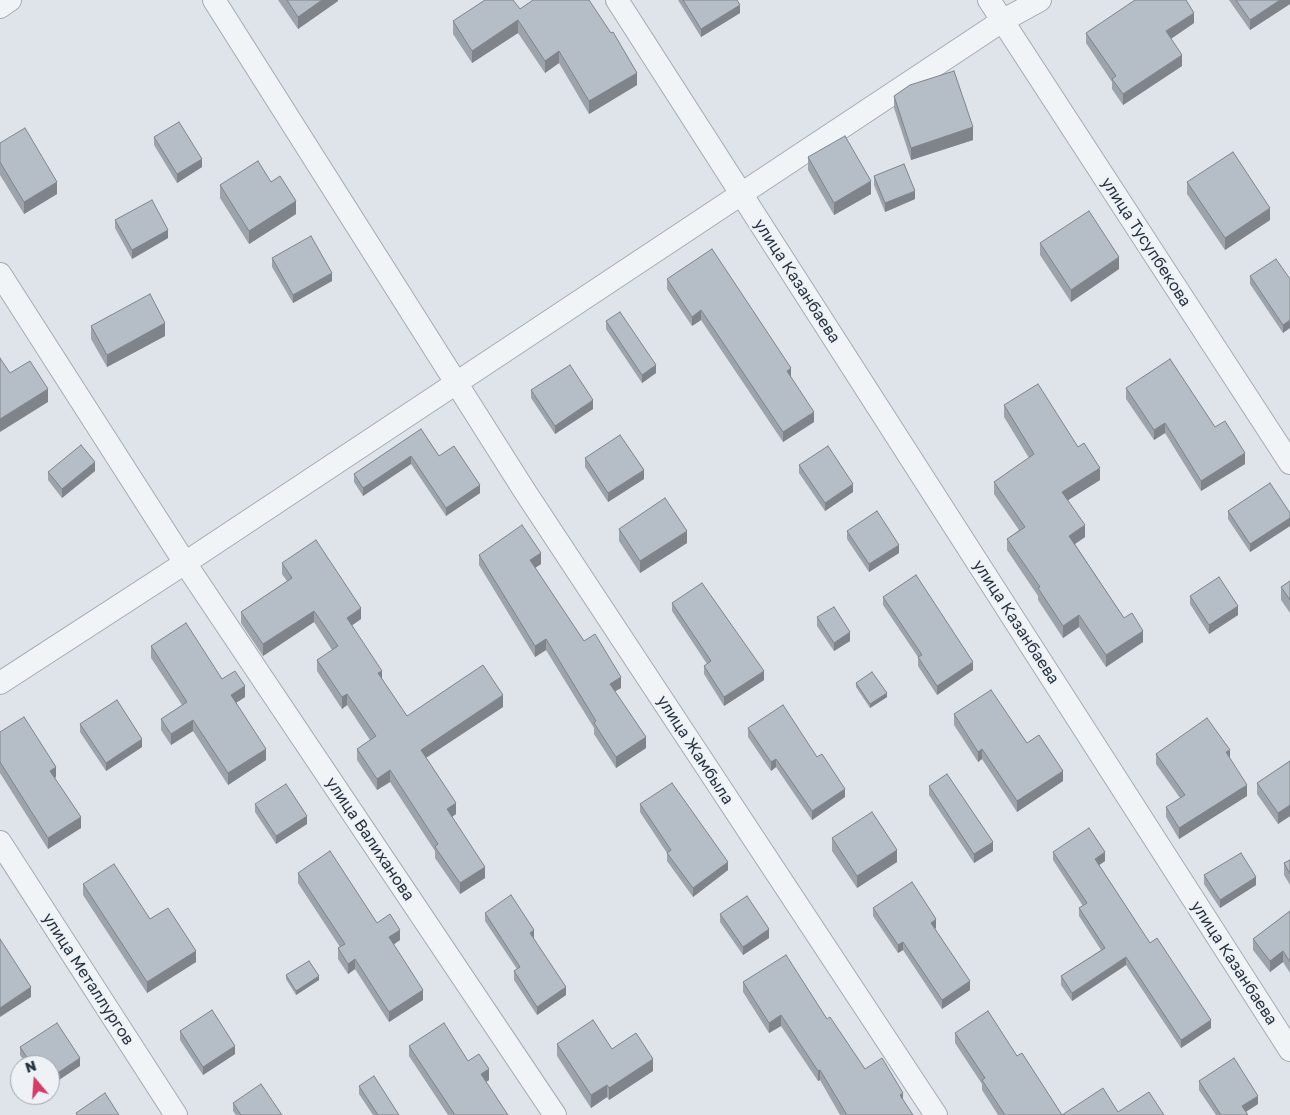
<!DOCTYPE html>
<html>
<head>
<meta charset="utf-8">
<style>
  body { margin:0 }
  #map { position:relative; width:1290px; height:1115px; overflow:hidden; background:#dee4e9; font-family:"Golos Text",sans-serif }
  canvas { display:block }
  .north { position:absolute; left:10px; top:1055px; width:50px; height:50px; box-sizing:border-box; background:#eef2f6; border:1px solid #9ea6ad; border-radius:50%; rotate:342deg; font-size:14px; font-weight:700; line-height:20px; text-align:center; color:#273340 }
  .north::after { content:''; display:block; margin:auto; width:18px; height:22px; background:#d43d66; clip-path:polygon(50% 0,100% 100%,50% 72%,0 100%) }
</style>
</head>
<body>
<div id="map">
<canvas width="1290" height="1115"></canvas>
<div class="north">N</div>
</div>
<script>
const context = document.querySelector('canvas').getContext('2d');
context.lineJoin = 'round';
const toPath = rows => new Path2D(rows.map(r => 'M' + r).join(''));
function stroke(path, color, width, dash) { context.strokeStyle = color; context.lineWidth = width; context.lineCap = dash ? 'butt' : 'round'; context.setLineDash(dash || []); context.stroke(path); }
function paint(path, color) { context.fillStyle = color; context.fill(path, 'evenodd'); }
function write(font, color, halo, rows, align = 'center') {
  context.font = font + ' "Golos Text",sans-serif'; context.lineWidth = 5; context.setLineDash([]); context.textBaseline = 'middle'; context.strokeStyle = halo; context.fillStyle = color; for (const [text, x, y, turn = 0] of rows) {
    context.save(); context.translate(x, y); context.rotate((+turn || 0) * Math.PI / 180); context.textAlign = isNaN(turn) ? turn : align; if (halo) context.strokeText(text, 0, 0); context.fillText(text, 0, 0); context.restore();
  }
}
const street = toPath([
  [214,0,524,490,936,1115],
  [617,0,1290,1050],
  [989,0,1290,463],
  [0,7,10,0],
  [0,274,185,563,555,1115],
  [0,683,185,563,1002,21,1040,0],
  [0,842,176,1115]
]);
stroke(street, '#a3abb3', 24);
stroke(street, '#f1f4f7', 22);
paint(toPath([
  [278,0,338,0,338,1,298,29],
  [678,0,737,0,740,13,701,37],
  [1229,0,1290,0,1290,4,1250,30],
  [520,9,637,85,589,114,559,63,545,73,518,33,472,63,453,34,453,21],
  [1194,23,1171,39,1182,66,1123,105,1112,89,1112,82,1086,43,1086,33],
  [894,96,973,140,911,160,894,108],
  [154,137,202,167,177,183,154,145],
  [0,143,57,194,24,214,0,175],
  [808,157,871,194,834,215,808,170],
  [874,176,915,199,885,212,874,185],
  [271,182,296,214,249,244,220,198,220,185],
  [1187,182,1270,220,1225,250,1187,194],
  [115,220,168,238,132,259,115,228],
  [1040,243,1119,269,1071,302,1040,255],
  [272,258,332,281,293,303,272,267],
  [1250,276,1290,279,1283,333,1250,284],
  [667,279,791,378,814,422,783,442,701,320,692,326,667,289],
  [606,321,656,373,642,383,606,329],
  [91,326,165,336,107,367,91,339],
  [1126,388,1215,427,1245,464,1201,491,1165,433,1154,440,1126,399],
  [531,390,593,409,555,434,531,398],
  [1004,405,1078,447,1100,480,1068,500,1085,537,1075,544,1124,618,1143,642,1106,667,1079,627,1063,638,1038,600,1038,596,1007,550,1007,539,1019,530,994,494,994,482,1029,458,1004,417],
  [421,429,439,456,480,493,446,516,411,464,363,496,354,482,354,474],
  [585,458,644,479,608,502,585,467],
  [799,465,853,492,825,511,799,473],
  [95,471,62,498,48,480,48,472],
  [1228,511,1290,513,1290,526,1250,552,1228,519],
  [619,529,687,543,640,573,619,541],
  [847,531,899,553,869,572,847,539],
  [479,555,541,564,535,568,584,641,621,688,615,691,646,748,616,768,594,734,594,728,546,650,535,657,479,565],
  [282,563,361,619,352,625,382,679,407,716,503,707,426,758,456,814,452,817,485,878,460,894,435,858,435,851,390,782,377,790,357,760,357,749,370,740,347,705,342,709,317,671,317,660,332,650,314,622,263,656,241,623,241,612,287,581,282,574],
  [1290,581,1290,613,1281,600,1281,587],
  [1190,596,1238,615,1209,634,1190,604],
  [883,597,973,670,937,695,918,666,918,657,883,605],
  [672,603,764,680,724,706,704,674,704,666,707,664,672,611],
  [817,617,850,641,834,651,817,626],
  [151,646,222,679,245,697,236,703,266,760,228,785,193,731,171,745,161,730,161,719,182,705,151,658],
  [856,683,887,697,870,708,856,687],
  [954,714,1063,781,1017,812,982,759,978,762,954,725],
  [80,724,142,747,106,771,80,732],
  [748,728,817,757,845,797,812,820,776,767,771,771,748,737],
  [0,732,56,777,55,778,81,828,48,849,0,773],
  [1156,754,1230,758,1247,796,1179,839,1166,817,1166,807,1180,798,1156,764],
  [1290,761,1290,816,1278,824,1257,794,1257,783],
  [929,786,993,851,974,863,929,795],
  [255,804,307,824,276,844,255,812],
  [640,804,728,870,693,897,667,861,667,853,640,812],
  [832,838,897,862,857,888,832,851],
  [1053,852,1105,861,1099,865,1150,943,1211,1028,1181,1048,1126,965,1072,1001,1061,985,1061,976,1101,950,1079,916,1079,908,1083,906,1053,860],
  [1290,860,1290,885,1284,875,1284,863],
  [298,873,377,923,400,940,393,944,423,1000,389,1022,355,969,348,974,338,959,338,948,340,947,298,883],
  [1204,875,1256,885,1220,908,1204,884],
  [83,884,150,919,196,962,147,993,83,895],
  [873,908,936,928,935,928,970,990,942,1009,903,950,898,953,873,916],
  [1290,911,1290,973,1283,962,1270,972,1253,950,1253,939],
  [485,913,534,939,566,995,537,1015,514,980,514,971,517,969,485,921],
  [720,914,769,938,743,955,720,922],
  [286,975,319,980,296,995,286,979],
  [743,982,827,1019,865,1069,903,1100,913,1115,840,1115,820,1080,818,1081,781,1026,769,1033,743,992],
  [180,1031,235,1054,203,1075,180,1040],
  [955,1033,1017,1056,1062,1115,1118,1112,1164,1115,998,1115,982,1090,982,1084,955,1043],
  [557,1044,612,1049,653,1071,609,1100,607,1097,591,1108,557,1056],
  [409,1046,468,1061,489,1080,486,1082,508,1115,448,1115,409,1056],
  [20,1047,80,1066,27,1065,20,1055],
  [1199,1081,1258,1104,1246,1112,1248,1115,1216,1115,1199,1090],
  [359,1086,399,1115,373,1115,359,1094],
  [233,1103,282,1115,236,1115,233,1111]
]), '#9ca3aa');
paint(toPath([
  [322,0,338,0,338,1,298,29,298,17],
  [1280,0,1290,0,1290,4,1250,30,1250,20],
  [740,5,740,13,701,37,701,29],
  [1194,13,1194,23,1166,42,1166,31],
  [518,20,518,33,472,63,472,51],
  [559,51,559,63,545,73,545,61],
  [1182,55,1182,66,1123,105,1123,94],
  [637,73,637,85,589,114,589,101],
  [973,127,973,140,911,160,911,148],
  [202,159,202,167,177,183,177,174],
  [871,181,871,194,834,215,834,203],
  [57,182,57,194,24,214,24,202],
  [915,191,915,199,885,212,885,203],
  [296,201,296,214,249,244,249,231],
  [1270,208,1270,220,1225,250,1225,238],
  [168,230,168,238,132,259,132,250],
  [1119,257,1119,269,1071,302,1071,290],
  [332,273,332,281,293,303,293,295],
  [701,310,701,320,692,326,692,317],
  [1290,320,1290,328,1283,333,1283,325],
  [165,323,165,336,107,367,107,355],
  [656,365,656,373,642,383,642,375],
  [791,368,791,378,787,381,787,371],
  [48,389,48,402,0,432,0,419],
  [593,400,593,409,555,434,555,426],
  [814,412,814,422,783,442,783,432],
  [1165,423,1165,433,1154,440,1154,430],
  [1245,453,1245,464,1201,491,1201,481],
  [411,456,411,464,363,496,363,488],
  [95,462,95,471,62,498,62,489],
  [1100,468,1100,480,1062,504,1062,492],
  [644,470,644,479,608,502,608,493],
  [853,484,853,492,825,511,825,503],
  [480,485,480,493,446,516,446,508],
  [1290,518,1290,526,1250,552,1250,544],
  [1085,525,1085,537,1069,548,1069,536],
  [687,531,687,543,640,573,640,561],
  [899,545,899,553,869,572,869,564],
  [541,553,541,564,530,571,530,560],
  [1238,606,1238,615,1209,634,1209,625],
  [361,608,361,619,347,629,347,618],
  [314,611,314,622,263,656,263,644],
  [1079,615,1079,627,1063,638,1063,626],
  [1143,631,1143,642,1106,667,1106,655],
  [850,632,850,641,834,651,834,643],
  [546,639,546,650,535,657,535,646],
  [973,662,973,670,937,695,937,686],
  [382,671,382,682,378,673],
  [764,671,764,680,724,706,724,697],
  [621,677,621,688,610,694,610,684],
  [245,686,245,697,231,706,231,695],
  [887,693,887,697,870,708,870,704],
  [347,694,347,705,342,709,342,697],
  [503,695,503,707,421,761,421,750],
  [193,720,193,731,171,745,171,734],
  [646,737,646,748,616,768,616,757],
  [142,739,142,747,106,771,106,763],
  [266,749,266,760,228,785,228,773],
  [982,749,982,759,978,762,978,752],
  [1230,750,1230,760,1226,752],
  [776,759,776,767,771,771,771,762],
  [56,767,56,777,50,781,50,771],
  [390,770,390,782,377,790,377,779],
  [1063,771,1063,781,1017,812,1017,801],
  [1247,785,1247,796,1179,839,1179,828],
  [845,789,845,797,812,820,812,811],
  [456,803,456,814,447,820,447,809],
  [1290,805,1290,816,1278,824,1278,813],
  [307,816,307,824,276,844,276,836],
  [81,817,81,828,48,849,48,838],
  [993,842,993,851,974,863,974,854],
  [897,850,897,862,857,888,857,876],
  [1105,852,1105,861,1095,868,1095,859],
  [728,862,728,870,693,897,693,888],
  [485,867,485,878,460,894,460,883],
  [1256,877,1256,885,1220,908,1220,900],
  [936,919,936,928,931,931,931,923],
  [769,929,769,938,743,955,743,947],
  [400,930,400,940,389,948,389,937],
  [534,930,534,939,530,933],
  [903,942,903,950,898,953,898,945],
  [196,951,196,962,147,993,147,982],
  [1283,951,1283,962,1270,972,1270,961],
  [1126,957,1126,965,1072,1001,1072,993],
  [355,959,355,969,348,974,348,964],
  [319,976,319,980,296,995,296,991],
  [970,981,970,990,942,1009,942,1000],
  [31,987,31,997,0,1017,0,1008],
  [566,987,566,995,537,1015,537,1007],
  [423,990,423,1000,389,1022,389,1012],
  [781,1015,781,1026,769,1033,769,1023],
  [1211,1020,1211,1028,1181,1048,1181,1040],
  [235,1046,235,1054,203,1075,203,1067],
  [80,1058,80,1066,50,1086,50,1078],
  [653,1059,653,1071,609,1100,609,1088],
  [489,1069,489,1080,481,1085,481,1074],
  [820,1070,820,1080,818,1081,818,1071],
  [607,1085,607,1097,591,1108,591,1095],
  [903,1093,903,1103,900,1095],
  [1258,1096,1258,1104,1242,1114,1242,1106]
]), '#7f848b');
const building = toPath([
  [287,0,322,0,298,17,287,0],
  [485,0,513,0,520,9,533,0,589,0,611,33,613,32,637,73,589,101,559,51,545,61,518,20,472,51,453,21,485,0],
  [683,0,737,0,740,5,701,29,683,0],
  [1135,0,1186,0,1194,13,1166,31,1182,55,1123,94,1112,79,1116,76,1086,33,1135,0],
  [1236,0,1280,0,1250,20,1236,0],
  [954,71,973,127,911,148,894,96,910,85,954,71],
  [179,122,202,159,177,174,154,137,179,122],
  [25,128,57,182,24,202,0,162,0,143,25,128],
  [845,136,871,181,834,203,808,157,845,136],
  [1233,152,1270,208,1225,238,1187,182,1233,152],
  [258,161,271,182,280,176,296,201,249,231,220,185,258,161],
  [904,164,915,191,885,203,874,176,904,164],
  [152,200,168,230,132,250,115,220,152,200],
  [1089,211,1119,257,1071,290,1040,243,1089,211],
  [311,236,332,273,293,295,272,258,311,236],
  [712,249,791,368,787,371,814,412,783,432,701,310,692,317,667,279,712,249],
  [1276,259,1290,279,1290,320,1283,325,1250,276,1276,259],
  [150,294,165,323,107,355,91,326,150,294],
  [620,312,656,365,642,375,606,321,620,312],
  [0,358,10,373,30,361,48,389,0,419,0,358],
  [1170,359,1215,427,1225,421,1245,453,1201,481,1165,423,1154,430,1126,388,1170,359],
  [570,365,593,400,555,426,531,390,570,365],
  [1038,384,1078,447,1084,443,1100,468,1062,492,1085,525,1069,536,1124,618,1132,613,1143,631,1106,655,1079,615,1063,626,1038,588,1040,587,1007,539,1025,527,994,482,1034,454,1004,405,1038,384],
  [421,429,439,456,454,446,480,485,446,508,411,456,363,488,354,474,421,429],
  [620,435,644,470,608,493,585,458,620,435],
  [81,445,95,462,62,489,48,472,81,445],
  [828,446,853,484,825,503,799,465,828,446],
  [1270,483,1290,513,1290,518,1250,544,1228,511,1270,483],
  [665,498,687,531,640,561,619,529,665,498],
  [877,511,899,545,869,564,847,531,877,511],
  [522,525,541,553,530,560,584,641,595,634,621,677,610,684,646,737,616,757,594,723,596,721,546,639,535,646,479,555,522,525],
  [316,540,361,608,347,618,382,671,378,673,407,716,483,665,503,695,421,750,456,803,447,809,485,867,460,883,435,847,438,844,390,770,377,779,357,749,376,736,347,694,342,697,317,660,338,646,314,611,263,644,241,612,292,578,282,563,316,540],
  [916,575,973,662,937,686,918,657,922,655,883,597,916,575],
  [1219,577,1238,606,1209,625,1190,596,1219,577],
  [1290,581,1290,600,1281,587,1290,581],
  [702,583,764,671,724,697,704,666,711,661,672,603,702,583],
  [834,607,850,632,834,643,817,617,834,607],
  [186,623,222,679,235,671,245,686,231,695,266,749,228,773,193,720,171,734,161,719,187,702,151,646,186,623],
  [872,672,887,693,870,704,856,683,872,672],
  [991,690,1027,743,1039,735,1063,771,1017,801,982,749,978,752,954,714,991,690],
  [117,700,142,739,106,763,80,724,117,700],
  [783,705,817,757,822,754,845,789,812,811,776,759,771,762,748,728,783,705],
  [24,717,56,767,50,771,81,817,48,838,0,762,0,732,24,717],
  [1207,718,1230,750,1226,752,1247,785,1179,828,1166,807,1185,795,1156,754,1207,718],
  [1290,761,1290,805,1278,813,1257,783,1290,761],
  [947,774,993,842,974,854,929,786,947,774],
  [672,783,728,862,693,888,667,853,671,850,640,804,672,783],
  [286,784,307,816,276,836,255,804,286,784],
  [872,812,897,850,857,876,832,838,872,812],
  [1089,828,1105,852,1095,859,1150,943,1157,938,1211,1020,1181,1040,1126,957,1072,993,1061,976,1105,948,1079,908,1087,903,1053,852,1089,828],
  [330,851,377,923,390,914,400,930,389,937,423,990,389,1012,355,959,348,964,338,948,345,944,298,873,330,851],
  [1241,853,1256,877,1220,900,1204,875,1241,853],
  [1290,860,1290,874,1284,863,1290,860],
  [114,864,150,919,168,908,196,951,147,982,83,884,114,864],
  [912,882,936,919,931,923,970,981,942,1000,903,942,898,945,873,908,912,882],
  [511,895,534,930,530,933,566,987,537,1007,514,971,520,967,485,913,511,895],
  [747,896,769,929,743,947,720,914,747,896],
  [1290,911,1290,962,1283,951,1270,961,1253,939,1290,911],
  [0,939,31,987,0,1008,0,939],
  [786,955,827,1019,830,1017,865,1069,882,1058,903,1093,900,1095,913,1115,847,1115,820,1070,818,1071,781,1015,769,1023,743,982,786,955],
  [309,961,319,976,296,991,286,975,309,961],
  [212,1010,235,1046,203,1067,180,1031,212,1010],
  [988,1011,1017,1056,1022,1053,1062,1115,1103,1088,1118,1112,1149,1092,1164,1115,1005,1115,982,1080,985,1078,955,1033,988,1011],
  [593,1020,612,1049,636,1033,653,1059,609,1088,607,1085,591,1095,557,1044,593,1020],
  [57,1023,80,1058,50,1078,50,1065,32,1065,20,1047,57,1023],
  [444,1023,468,1061,479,1054,489,1069,481,1074,508,1115,455,1115,409,1046,444,1023],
  [1234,1058,1258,1096,1242,1106,1248,1115,1221,1115,1199,1081,1234,1058],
  [374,1076,399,1115,378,1115,359,1086,374,1076],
  [261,1084,282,1115,241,1115,233,1103,261,1084],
  [105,1093,119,1115,77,1115,76,1113,105,1093]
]);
paint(building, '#b5bdc6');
stroke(building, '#7f848b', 1);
write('16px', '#273340', '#eef2f6', [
  ["улица Тусупбекова",1146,242,57],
  ["улица Казанбаева",797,281,57],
  ["улица Казанбаева",1016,622,57],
  ["улица Жамбыла",695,750,57],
  ["улица Валиханова",370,839,56],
  ["улица Казанбаева",1234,963,57],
  ["улица Металлургов",88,979,57]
]);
</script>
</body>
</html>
